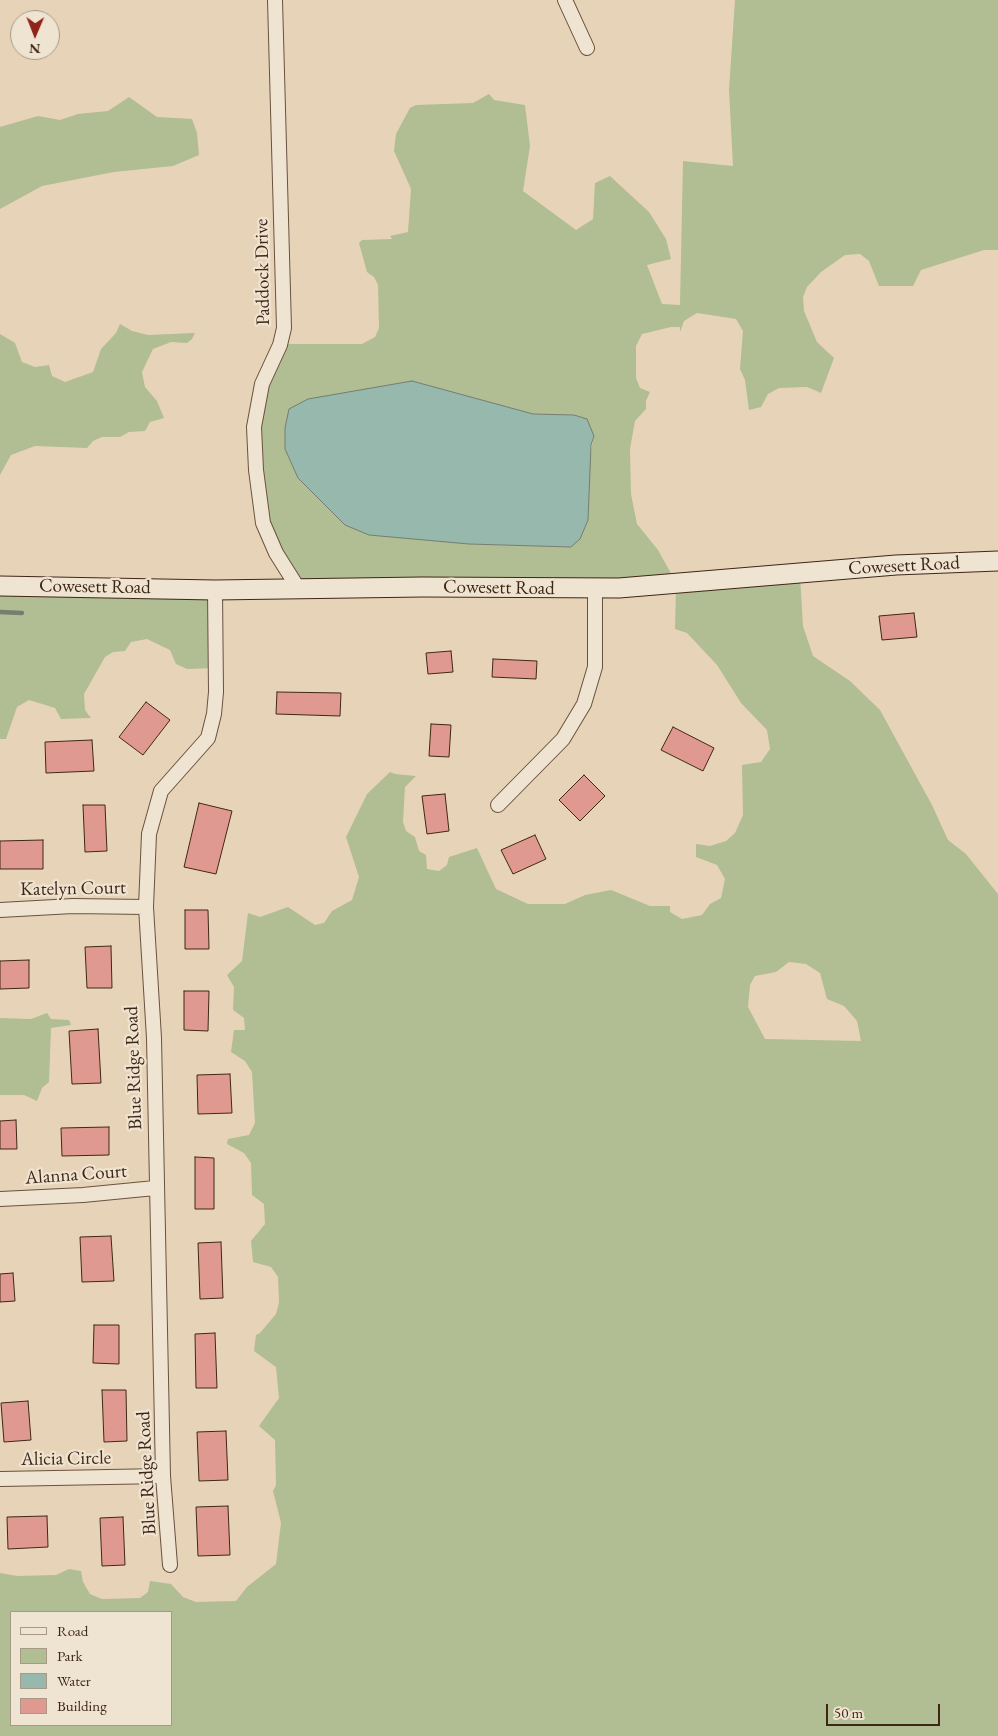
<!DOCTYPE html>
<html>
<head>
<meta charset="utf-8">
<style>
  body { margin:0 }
  #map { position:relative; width:998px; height:1736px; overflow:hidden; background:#e7d4b8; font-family:"EB Garamond",serif }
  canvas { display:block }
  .legend { position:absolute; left:10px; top:1611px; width:162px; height:115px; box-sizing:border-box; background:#efe3d1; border:1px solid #a99886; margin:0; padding:6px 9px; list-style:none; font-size:15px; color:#3f2716 }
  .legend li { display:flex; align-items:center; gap:10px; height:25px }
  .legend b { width:25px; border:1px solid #a99886 }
  .north { position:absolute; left:10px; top:10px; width:50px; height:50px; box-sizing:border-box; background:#efe3d1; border:1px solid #a99886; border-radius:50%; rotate:181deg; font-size:14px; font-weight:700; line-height:20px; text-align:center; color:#3f2716 }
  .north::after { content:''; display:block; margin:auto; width:18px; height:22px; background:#8f2418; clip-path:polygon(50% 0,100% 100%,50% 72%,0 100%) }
  .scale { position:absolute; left:826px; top:1704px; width:114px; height:22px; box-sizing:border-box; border:2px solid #3f2716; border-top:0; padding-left:6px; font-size:15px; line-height:18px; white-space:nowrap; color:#3f2716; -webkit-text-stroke:4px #efe3d1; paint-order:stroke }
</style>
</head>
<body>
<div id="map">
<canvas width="998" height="1736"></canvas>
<ul class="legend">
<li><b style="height:6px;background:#efe3d1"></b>Road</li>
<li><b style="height:14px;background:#b1bd92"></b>Park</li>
<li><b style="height:14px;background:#97b8ad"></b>Water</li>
<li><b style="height:14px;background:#e09990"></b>Building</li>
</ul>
<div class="north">N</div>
<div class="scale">50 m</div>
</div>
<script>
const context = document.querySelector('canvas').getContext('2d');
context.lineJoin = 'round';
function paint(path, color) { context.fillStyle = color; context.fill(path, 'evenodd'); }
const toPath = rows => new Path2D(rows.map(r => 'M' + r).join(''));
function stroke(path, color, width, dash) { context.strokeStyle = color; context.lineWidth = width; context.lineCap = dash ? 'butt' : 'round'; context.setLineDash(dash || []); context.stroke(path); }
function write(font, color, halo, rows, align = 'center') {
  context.font = font + ' "EB Garamond",serif'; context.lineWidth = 4.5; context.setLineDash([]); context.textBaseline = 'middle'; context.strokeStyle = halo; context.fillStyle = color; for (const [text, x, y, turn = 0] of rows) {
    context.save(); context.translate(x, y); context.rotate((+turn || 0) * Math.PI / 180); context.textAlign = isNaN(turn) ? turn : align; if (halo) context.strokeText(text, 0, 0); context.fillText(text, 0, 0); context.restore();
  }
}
paint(toPath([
  [735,0,998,0,998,250,984,250,921,270,913,286,879,286,869,261,860,254,845,255,821,272,807,287,803,297,804,311,817,342,834,358,821,393,807,387,779,388,768,394,761,407,749,410,745,380,740,369,743,331,736,319,697,313,684,321,680,332,680,327,671,327,642,334,636,346,636,378,640,388,650,392,646,401,646,409,635,421,630,449,631,494,637,524,658,550,673,577,800,576,803,626,813,656,850,681,880,710,932,805,948,840,966,854,998,894,998,1736,0,1736,0,1573,17,1576,56,1575,69,1569,81,1571,83,1582,90,1594,102,1599,140,1598,148,1592,150,1581,171,1584,183,1597,196,1602,236,1601,247,1587,276,1564,281,1523,273,1491,276,1485,275,1440,259,1426,279,1398,276,1367,254,1351,256,1335,260,1333,276,1314,279,1303,278,1277,271,1267,253,1262,251,1241,265,1224,264,1204,252,1195,251,1163,244,1153,227,1144,228,1139,249,1135,255,1123,252,1072,245,1061,231,1052,234,1030,245,1030,244,1018,233,1010,234,987,227,975,242,961,248,913,260,917,288,907,315,925,324,923,332,911,352,900,359,877,346,837,367,794,390,772,395,774,416,776,405,787,403,822,406,831,415,837,419,851,426,855,427,869,439,871,447,865,449,857,477,848,496,889,528,904,565,904,585,895,611,890,650,906,670,906,670,912,682,919,702,915,710,904,721,898,725,879,717,865,696,857,696,844,710,846,726,841,735,833,743,815,742,765,761,762,770,749,767,730,741,703,717,665,687,633,675,629,676,587,296,587,264,524,257,402,283,344,362,344,375,337,379,328,378,285,374,277,367,272,359,243,362,240,392,239,390,236,408,232,411,189,394,151,396,134,410,108,416,105,473,103,489,94,494,100,525,105,530,146,523,191,576,230,593,219,595,183,610,176,649,212,666,239,671,259,647,265,662,304,680,305,683,161,733,166,729,90],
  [533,414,574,415,594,436,571,547,469,544,345,525,298,478,285,449],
  [789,962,806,964,820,973,827,999,844,1006,857,1021,861,1041,765,1039,748,1007,750,985,755,976,776,972],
  [11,1612,171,1612,171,1725,11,1725],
  [129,97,157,117,192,119,197,133,199,155,173,166,114,172,42,186,0,209,0,127,38,116,60,120,78,114,108,111],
  [120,324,132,331,148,335,195,333,192,339,187,343,171,342,153,349,142,372,145,387,157,401,164,418,150,422,145,431,129,432,120,437,102,437,93,441,87,448,35,446,11,455,0,475,0,334,15,343,22,362,35,367,49,365,52,376,65,382,93,372,101,349,116,333],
  [0,577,210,590,215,668,187,669,176,664,170,650,147,639,131,642,125,651,113,652,105,657,84,694,85,710,91,718,61,719,55,708,29,700,17,707,6,739,0,739],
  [47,1013,51,1019,69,1020,71,1025,51,1028,49,1082,42,1088,37,1101,24,1095,0,1095,0,1018,31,1019]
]), '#b1bd92');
const water = toPath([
  [412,381,533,414,574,415,587,419,594,436,591,445,588,520,580,539,571,547,469,544,369,535,345,525,298,478,285,449,285,428,289,409,308,399,412,381]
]);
paint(water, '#97b8ad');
stroke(water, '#747e71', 1);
stroke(toPath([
  [0,612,22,613]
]), '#747e71', 4.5);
const building = toPath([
  [914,613,917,637,882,640,879,616,914,613],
  [451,651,453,672,428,674,426,653,451,651],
  [493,659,537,661,536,679,492,677,493,659],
  [277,692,341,693,340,716,276,714,277,692],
  [146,702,170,720,143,755,119,737,146,702],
  [431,724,451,725,449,757,429,756,431,724],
  [673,727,714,748,703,771,661,750,673,727],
  [92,740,94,771,46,773,45,742,92,740],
  [584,775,605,796,580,821,559,800,584,775],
  [445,794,449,831,427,834,422,796,445,794],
  [199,803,232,811,216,874,184,867,199,803],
  [83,805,105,805,107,851,85,852,83,805],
  [535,835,546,859,513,874,501,850,535,835],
  [43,840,43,869,0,869,0,841,43,840],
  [185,910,208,910,209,949,185,949,185,910],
  [111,946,112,988,87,988,85,947,111,946],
  [29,960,29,988,0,989,0,961,29,960],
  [184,991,209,991,208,1031,184,1030,184,991],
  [98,1029,101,1083,72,1084,69,1031,98,1029],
  [230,1074,232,1113,198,1114,197,1075,230,1074],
  [16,1120,17,1149,0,1149,0,1121,16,1120],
  [109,1127,109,1155,62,1156,61,1128,109,1127],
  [195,1157,214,1158,214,1209,195,1209,195,1157],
  [111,1236,114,1281,82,1282,80,1237,111,1236],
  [221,1242,223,1298,200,1299,198,1243,221,1242],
  [13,1273,15,1301,0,1302,0,1274,13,1273],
  [94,1325,119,1325,119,1364,93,1363,94,1325],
  [215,1333,217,1388,196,1388,195,1334,215,1333],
  [102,1390,126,1390,127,1441,104,1442,102,1390],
  [28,1401,31,1440,4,1442,1,1403,28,1401],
  [226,1431,228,1480,199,1481,197,1432,226,1431],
  [228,1506,230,1555,198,1556,196,1507,228,1506],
  [47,1516,48,1547,8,1549,7,1517,47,1516],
  [123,1517,125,1565,102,1566,100,1518,123,1517]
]);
paint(building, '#e09990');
stroke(building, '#3f2716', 1);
const minor = toPath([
  [275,0,284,328,280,345,262,384,254,427,256,470,263,523,276,553,298,588],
  [565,0,587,48],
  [498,805,563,739,584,704,595,667,595,588],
  [0,910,73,906,146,907],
  [0,1199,83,1195,155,1188],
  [0,1479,163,1476],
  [170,1565,163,1476,154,1038,146,907,149,834,161,791,208,738,214,714,216,692,215,590]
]);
const secondary = toPath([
  [0,586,215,590,422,587,619,588,896,565,998,561]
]);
stroke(minor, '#69523e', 16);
stroke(secondary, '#3f2716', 21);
stroke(minor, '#efe3d1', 14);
stroke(secondary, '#efe3d1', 19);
write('19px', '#3f2716', '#efe3d1', [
  ["Paddock Drive",263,272,-91],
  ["Cowesett Road",904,566,-3],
  ["Cowesett Road",95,587,1],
  ["Cowesett Road",499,588,1],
  ["Katelyn Court",73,889,-1],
  ["Blue Ridge Road",134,1068,-92],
  ["Alanna Court",76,1175,-4],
  ["Alicia Circle",66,1459,-1],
  ["Blue Ridge Road",147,1473,-93]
]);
</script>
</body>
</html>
